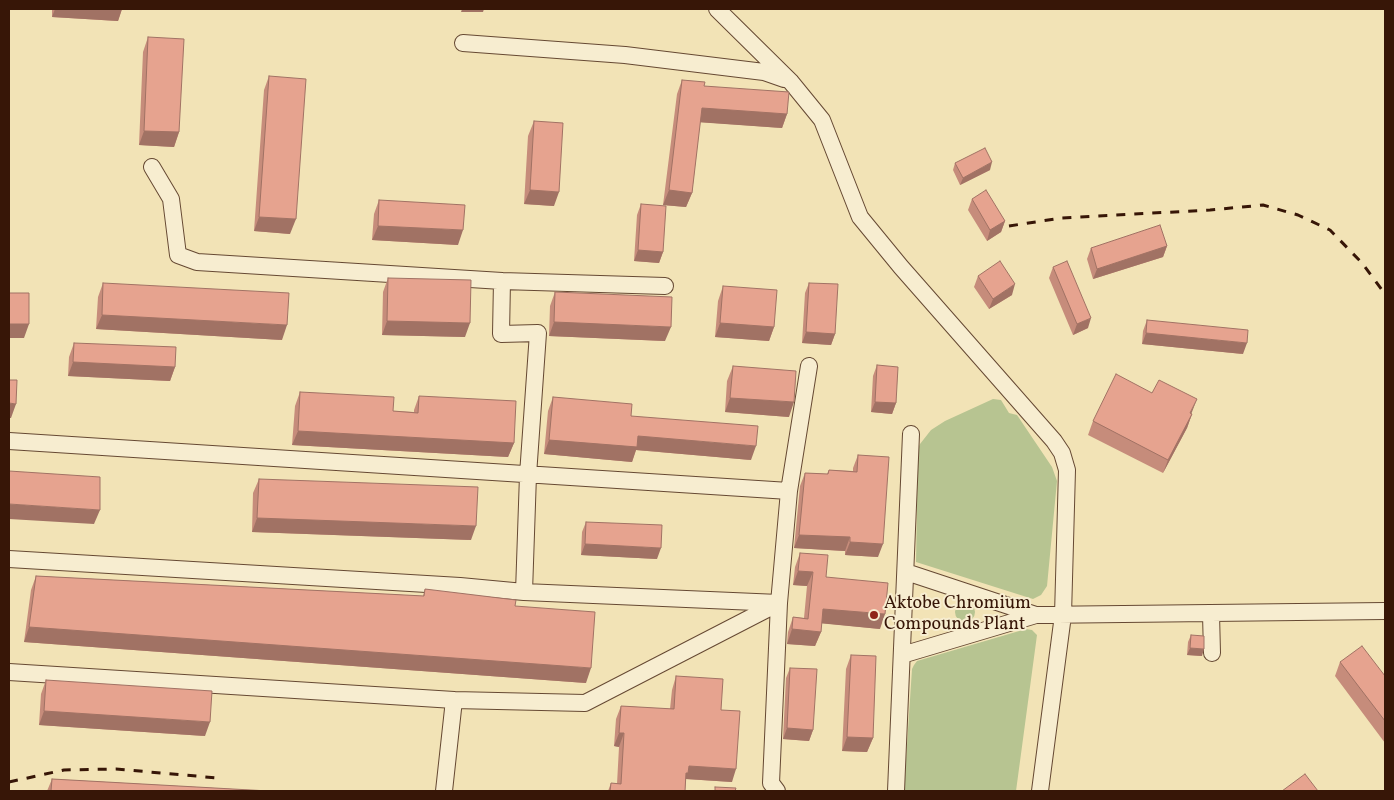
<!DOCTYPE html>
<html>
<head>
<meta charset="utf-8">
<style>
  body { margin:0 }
  #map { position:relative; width:1394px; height:800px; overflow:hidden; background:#f2e3b6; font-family:Vollkorn,serif }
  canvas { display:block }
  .frame { position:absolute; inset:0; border:10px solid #371607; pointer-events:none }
</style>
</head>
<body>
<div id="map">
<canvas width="1394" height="800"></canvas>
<div class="frame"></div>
</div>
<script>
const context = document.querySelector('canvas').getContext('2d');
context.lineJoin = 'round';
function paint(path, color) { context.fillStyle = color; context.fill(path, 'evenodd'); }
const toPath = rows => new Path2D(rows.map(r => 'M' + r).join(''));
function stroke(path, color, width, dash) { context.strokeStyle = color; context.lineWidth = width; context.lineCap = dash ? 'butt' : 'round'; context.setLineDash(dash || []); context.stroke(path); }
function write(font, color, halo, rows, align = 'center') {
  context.font = font + ' Vollkorn,serif'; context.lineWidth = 4; context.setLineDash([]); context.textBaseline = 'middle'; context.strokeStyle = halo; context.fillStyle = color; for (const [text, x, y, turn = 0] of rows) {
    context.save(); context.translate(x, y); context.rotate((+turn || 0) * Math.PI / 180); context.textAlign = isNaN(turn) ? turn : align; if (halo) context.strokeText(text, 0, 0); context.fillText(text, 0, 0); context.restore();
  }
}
paint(toPath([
  [993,399,1001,400,1009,413,1017,415,1052,467,1057,481,1047,586,1041,595,1033,599,916,562,918,449,920,444,931,430,945,421],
  '955 612a10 10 0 1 1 20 0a10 10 0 1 1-20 0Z',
  [1026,629,1032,630,1037,635,1016,791,904,791,912,669,914,665,917,661]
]), '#b7c491');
const minor = toPath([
  [717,9,791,82,822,120,860,217,901,267,1054,441,1062,453,1067,470,1063,615,1040,791],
  [463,43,625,55,764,72,784,79],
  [152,167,171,199,178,255,197,262,502,281,501,334,538,333,528,475,524,592,779,603,771,783,777,791],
  [502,281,665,286],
  [9,441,789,491,779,603,585,703,454,700,9,672],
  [789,491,809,366],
  [9,559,460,586,524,592],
  [1211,614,1212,653],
  [1036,615,1385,611],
  [902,655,1036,615,906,572],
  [444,791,454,700],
  [896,791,911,434]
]);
stroke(minor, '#664933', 18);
stroke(minor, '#f7edd0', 16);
stroke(toPath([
  [1009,226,1061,218,1210,210,1263,205,1298,215,1330,230,1362,263,1385,294],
  [9,782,64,770,116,769,218,778]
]), '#371607', 3, [9, 9]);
paint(toPath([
  [52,9,122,9,118,21,52,17],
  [148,37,179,132,174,147,139,145,143,52],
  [269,76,290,234,254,231,264,90],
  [682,80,704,86,787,114,782,128,700,122,692,193,686,207,663,205,677,94],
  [534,121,554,206,524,204,528,136],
  [955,163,990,170,960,185,953,170],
  [972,199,1005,221,1001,232,987,241,968,210],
  [379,200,458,245,372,240,374,214],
  [641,204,663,252,659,263,634,261,637,215],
  [1167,246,1163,257,1093,279,1087,259,1091,248],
  [1053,267,1088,328,1073,335,1049,278],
  [978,276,1012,295,989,309,974,287],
  [388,278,465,337,382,335,383,292],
  [103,283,282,340,96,329,98,297],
  [809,283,835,334,831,345,802,343,805,293],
  [723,286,774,327,769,341,715,337,718,301],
  [555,292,665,341,549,336,550,306],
  [1147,320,1243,354,1142,344,1143,331],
  [74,343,175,367,170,381,68,376,69,357],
  [877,365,896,403,892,414,871,412,873,376],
  [733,366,789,417,725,412,727,381],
  [300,392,393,411,414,412,414,410,419,396,514,443,508,457,292,445,295,406],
  [1152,393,1192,414,1187,428,1163,473,1088,435,1093,421],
  [553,397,631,416,751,460,636,450,632,462,544,454,548,411],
  [858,455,878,557,845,555,845,551,794,548,800,486,805,473,827,474,829,470,853,471,853,468],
  [259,479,471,540,252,532,253,493],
  [586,522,657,559,581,555,582,532],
  [800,553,826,577,880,629,821,623,821,632,815,646,787,644,788,632,793,617,804,618,807,586,793,585,795,567],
  [36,576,423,596,425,589,515,606,586,683,24,642,31,590],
  [1191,635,1202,656,1187,655,1188,642],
  [851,655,873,738,867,752,842,751,846,669],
  [1340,662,1385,676,1385,743,1335,676],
  [790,668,813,730,809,741,783,739,786,678],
  [676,676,721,710,732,782,686,779,685,791,608,791,611,783,617,784,619,747,614,746,616,719,621,706,670,709,672,690],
  [46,680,205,736,39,725,41,694],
  [52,779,269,791,47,791]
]), '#c68c7b');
paint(toPath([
  [55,9,122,9,118,21,52,17],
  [462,9,484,9,483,12,461,12],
  [702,108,787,114,782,128,696,122],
  [144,131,179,132,174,147,139,145],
  [992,162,990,170,960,185,963,178],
  [530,190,559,192,554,206,524,204],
  [669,190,692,193,686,207,663,205],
  [259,217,296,219,290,234,254,231],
  [1005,221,1001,232,987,241,990,230],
  [378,226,463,230,458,245,372,240],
  [1167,246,1163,257,1093,279,1097,269],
  [638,250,663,252,659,263,634,261],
  [1015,284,1012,295,989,309,993,299],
  [102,315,287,325,282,340,96,329],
  [1091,318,1088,328,1073,335,1077,324],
  [387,321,470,323,465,337,382,335],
  [554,322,671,327,665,341,549,336],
  [720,323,774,327,769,341,715,337],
  [9,324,29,324,24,338,9,338],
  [806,332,835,334,831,345,802,343],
  [1146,333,1247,343,1243,354,1142,344],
  [73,362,175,367,170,381,68,376],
  [730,398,794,402,789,417,725,412],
  [1197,399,1192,412,1185,427,1190,413],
  [875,402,896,403,892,414,871,412],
  [9,403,16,404,11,418,9,418],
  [1192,414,1187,428,1163,473,1168,460],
  [298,431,514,443,508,457,292,445],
  [638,436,756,446,751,460,636,450,632,462,544,454,549,440],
  [9,504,100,510,94,524,9,519],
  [257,518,476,526,471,540,252,532],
  [799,535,850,537,845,551,794,548],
  [850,542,883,544,878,557,845,555],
  [585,544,661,548,657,559,581,555],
  [798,571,813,572,807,586,793,585],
  [823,609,885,614,880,629,818,623],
  [29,627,591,668,586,683,24,642],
  [792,629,821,632,815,646,787,644],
  [1190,648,1204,649,1202,656,1187,655],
  [44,711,210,722,205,736,39,725],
  [787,728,813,730,809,741,783,739],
  [619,733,624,733,619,747,614,746],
  [847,737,873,738,867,752,842,751],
  [689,766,736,769,732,782,686,779,683,786,681,786]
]), '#a17264');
const building = toPath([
  [148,37,184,39,179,132,144,131,148,37],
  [269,76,306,79,296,219,259,217,269,76],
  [682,80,705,82,704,86,789,92,787,114,702,108,692,193,669,190,682,80],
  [534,121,563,123,559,192,530,190,534,121],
  [985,148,992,162,963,178,955,163,985,148],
  [986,190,1005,221,990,230,972,199,986,190],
  [379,200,465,205,463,230,378,226,379,200],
  [641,204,666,206,663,252,638,250,641,204],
  [1160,225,1167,246,1097,269,1091,248,1160,225],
  [1000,261,1015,284,993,299,978,276,1000,261],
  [1067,261,1091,318,1077,324,1053,267,1067,261],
  [388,278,471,280,470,323,387,321,388,278],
  [103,283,289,293,287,325,102,315,103,283],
  [809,283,838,284,835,334,806,332,809,283],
  [723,286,777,290,774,327,720,323,723,286],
  [555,292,672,297,671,327,554,322,555,292],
  [9,293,29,293,29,324,9,324,9,293],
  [1147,320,1248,330,1247,343,1146,333,1147,320],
  [74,343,176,347,175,367,73,362,74,343],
  [877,365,898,367,896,403,875,402,877,365],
  [733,366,796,371,794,402,730,398,733,366],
  [1116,374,1152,393,1159,380,1197,399,1190,413,1192,414,1168,460,1093,421,1116,374],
  [9,380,17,380,16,404,9,403,9,380],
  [300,392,394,397,393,411,418,413,419,396,516,401,514,443,298,431,300,392],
  [553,397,632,404,631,416,758,426,756,446,638,436,637,447,549,440,553,397],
  [858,455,889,457,883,544,850,542,850,537,799,535,805,473,828,474,829,470,857,472,858,455],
  [9,471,100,477,100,510,9,504,9,471],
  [259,479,478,487,476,526,257,518,259,479],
  [586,522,662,525,661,548,585,544,586,522],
  [800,553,828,555,826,577,888,583,885,614,823,609,821,632,792,629,793,617,808,619,813,572,798,571,800,553],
  [36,576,424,596,425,589,516,600,515,606,595,612,591,668,29,627,36,576],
  [1191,635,1204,636,1204,649,1190,648,1191,635],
  [1362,646,1385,676,1385,721,1340,662,1362,646],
  [851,655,876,656,873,738,847,737,851,655],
  [790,668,817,669,813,730,787,728,790,668],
  [676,676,723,679,721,710,740,711,736,769,689,766,688,773,686,773,685,791,610,791,611,783,621,784,624,733,619,733,621,706,674,709,676,676],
  [46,680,212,691,210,722,44,711,46,680],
  [1305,774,1318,791,1282,791,1305,774],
  [52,779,269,791,51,791,52,779],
  [715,787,736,788,735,791,715,791,715,787]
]);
paint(building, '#e6a38f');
stroke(building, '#a17264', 1);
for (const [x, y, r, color] of [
  [874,615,5,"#8f2418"]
]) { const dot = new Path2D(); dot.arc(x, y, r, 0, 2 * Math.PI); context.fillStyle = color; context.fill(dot); stroke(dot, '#f7edd0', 2); }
write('18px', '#371607', '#f7edd0', [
  ["Aktobe Chromium",884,605],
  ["Compounds Plant",884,626]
], 'left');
</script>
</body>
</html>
